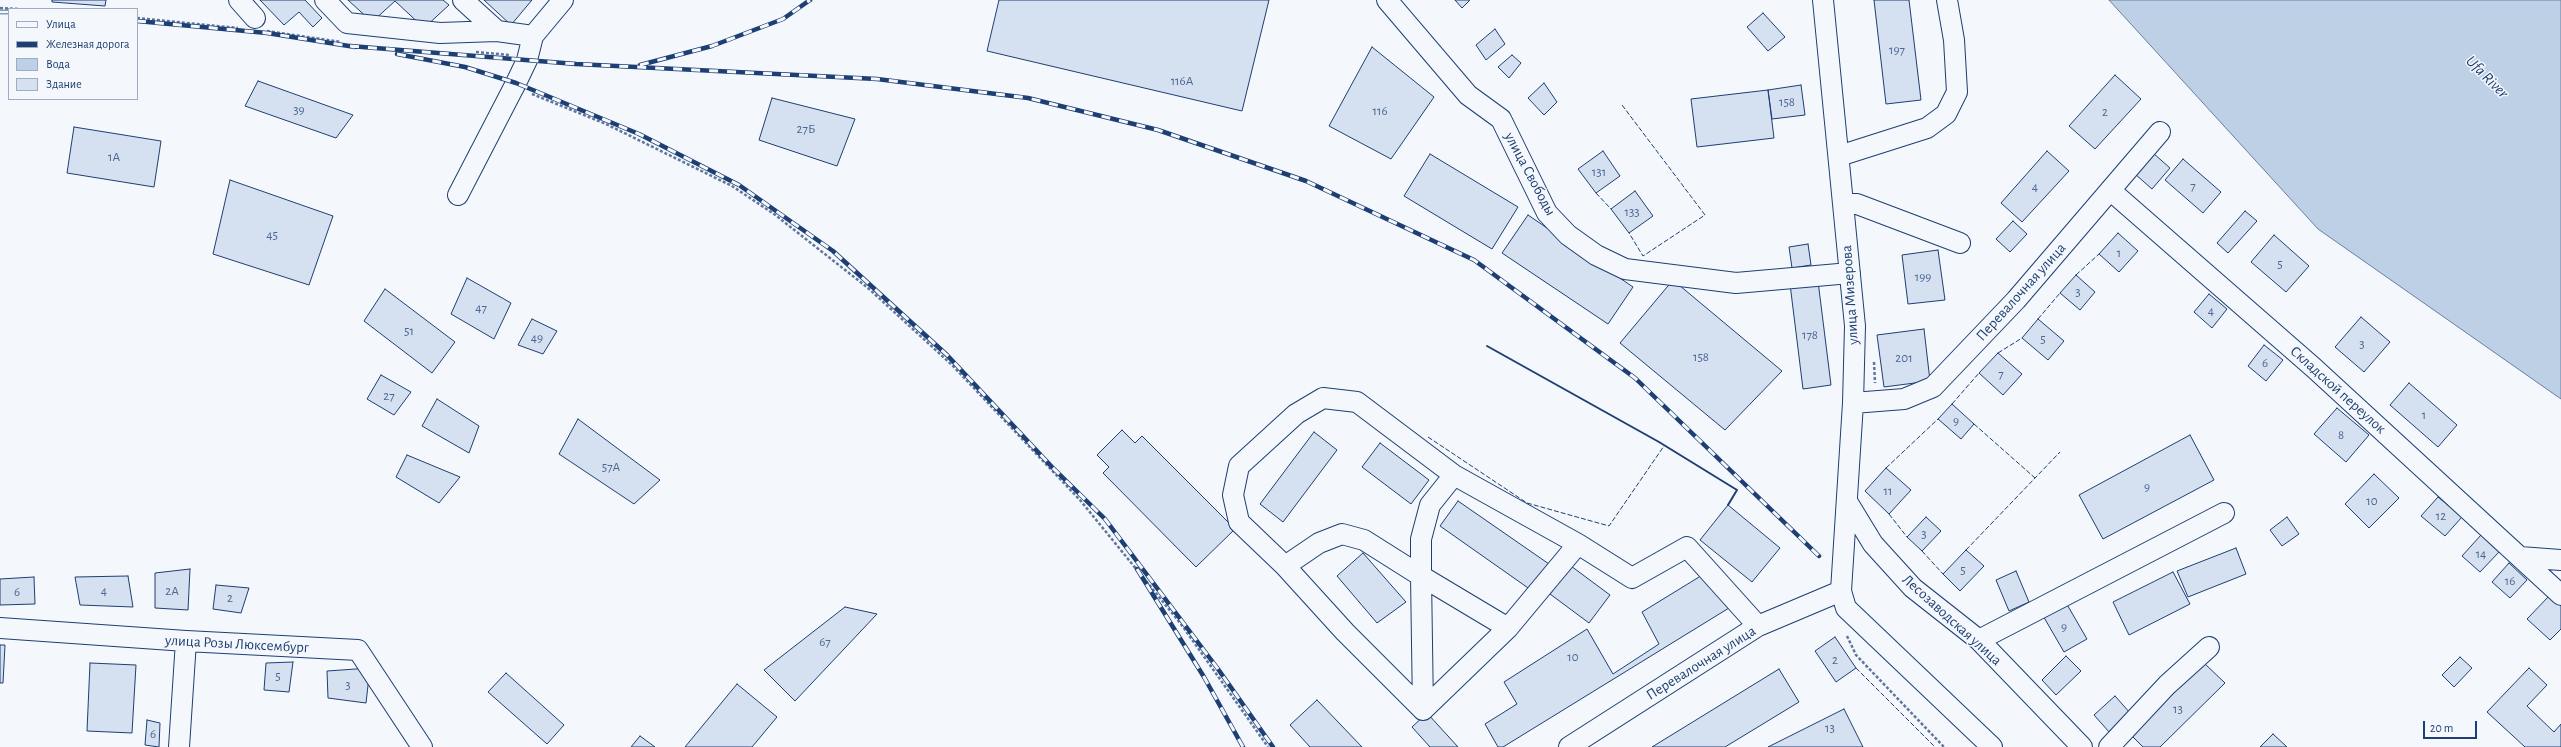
<!DOCTYPE html>
<html>
<head>
<meta charset="utf-8">
<style>
  body { margin:0 }
  #map { position:relative; width:2561px; height:747px; overflow:hidden; background:#f4f7fb; font-family:"Alegreya Sans",sans-serif }
  canvas { display:block }
  .legend { position:absolute; left:8px; top:8px; width:130px; height:92px; box-sizing:border-box; background:#f4f7fb; border:1px solid #9eadc5; margin:0; padding:5px 7px; list-style:none; font-size:12px; color:#1d3f73 }
  .legend li { display:flex; align-items:center; gap:8px; height:20px }
  .legend b { width:20px; border:1px solid #9eadc5 }
  .scale { position:absolute; left:2423px; top:721px; width:54px; height:18px; box-sizing:border-box; border:2px solid #1d3f73; border-top:0; padding-left:5px; font-size:12px; line-height:14px; white-space:nowrap; color:#1d3f73; -webkit-text-stroke:3px #f4f7fb; paint-order:stroke }
</style>
</head>
<body>
<div id="map">
<canvas width="2561" height="747"></canvas>
<ul class="legend">
<li><b style="height:5px;background:#f4f7fb"></b>Улица</li>
<li><b style="height:5px;background:#1d3f73"></b>Железная дорога</li>
<li><b style="height:11px;background:#bed0e5"></b>Вода</li>
<li><b style="height:11px;background:#d5e0f0"></b>Здание</li>
</ul>
<div class="scale">20 m</div>
</div>
<script>
const context = document.querySelector('canvas').getContext('2d');
context.lineJoin = 'round';
function paint(path, color) { context.fillStyle = color; context.fill(path, 'evenodd'); }
const toPath = rows => new Path2D(rows.map(r => 'M' + r).join(''));
function stroke(path, color, width, dash) { context.strokeStyle = color; context.lineWidth = width; context.lineCap = dash ? 'butt' : 'round'; context.setLineDash(dash || []); context.stroke(path); }
function write(font, color, halo, rows, align = 'center') {
  context.font = font + ' "Alegreya Sans",sans-serif'; context.lineWidth = 3; context.setLineDash([]); context.textBaseline = 'middle'; context.strokeStyle = halo; context.fillStyle = color; for (const [text, x, y, turn = 0] of rows) {
    context.save(); context.translate(x, y); context.rotate((+turn || 0) * Math.PI / 180); context.textAlign = isNaN(turn) ? turn : align; if (halo) context.strokeText(text, 0, 0); context.fillText(text, 0, 0); context.restore();
  }
}
const water = toPath([
  [2109,0,2561,0,2561,399,2318,229,2109,0]
]);
paint(water, '#bed0e5');
stroke(water, '#687fa3', 1);
const building = toPath([
  [52,0,106,0,105,6,52,2,52,0],
  [260,0,305,0,322,18,313,27,299,12,284,25,260,0],
  [348,0,443,0,449,5,424,28,395,1,372,22,348,0],
  [484,0,532,0,511,25,484,0],
  [999,0,1269,0,1242,111,987,51,999,0],
  [1455,0,1470,0,1462,8,1455,0],
  [1874,0,1909,0,1921,100,1886,104,1874,0],
  [1763,13,1785,37,1768,51,1747,27,1763,13],
  [1495,29,1505,44,1486,60,1476,45,1495,29],
  [1372,47,1434,97,1391,159,1329,126,1372,47],
  [1512,55,1521,63,1509,78,1498,67,1512,55],
  [2115,75,2141,99,2095,149,2069,126,2115,75],
  [258,81,353,115,336,138,245,106,258,81],
  [1544,83,1557,102,1544,115,1528,98,1544,83],
  [1801,85,1805,115,1772,119,1768,90,1801,85],
  [1768,90,1774,138,1697,147,1691,99,1768,90],
  [772,98,855,119,837,166,759,140,772,98],
  [74,127,161,141,154,187,67,173,74,127],
  [1603,151,1620,176,1596,193,1578,169,1603,151],
  [2047,151,2069,171,2022,222,2001,203,2047,151],
  [2153,153,2170,168,2152,189,2135,174,2153,153],
  [1430,154,1518,207,1492,249,1404,196,1430,154],
  [2183,159,2221,192,2203,213,2165,180,2183,159],
  [230,180,333,216,309,285,213,254,230,180],
  [1635,191,1653,216,1629,233,1611,209,1635,191],
  [2245,211,2257,221,2228,253,2217,243,2245,211],
  [1528,215,1633,287,1608,324,1502,253,1528,215],
  [2013,221,2027,234,2010,252,1996,239,2013,221],
  [2118,233,2138,251,2119,272,2099,254,2118,233],
  [2274,235,2309,266,2286,292,2251,262,2274,235],
  [1808,244,1811,265,1792,268,1789,247,1808,244],
  [1938,250,1945,300,1908,304,1902,255,1938,250],
  [2076,275,2095,292,2080,310,2060,293,2076,275],
  [467,278,511,303,494,339,451,314,467,278],
  [1673,280,1782,371,1725,430,1620,343,1673,280],
  [1818,281,1831,385,1803,389,1790,284,1818,281],
  [385,289,455,342,432,373,364,321,385,289],
  [2209,294,2227,309,2212,328,2194,312,2209,294],
  [2361,317,2390,342,2364,372,2335,347,2361,317],
  [532,319,557,331,543,354,518,345,532,319],
  [2038,319,2064,341,2048,360,2022,338,2038,319],
  [1924,329,1930,381,1884,387,1877,335,1924,329],
  [2264,345,2283,360,2266,381,2248,366,2264,345],
  [1998,353,2022,374,2003,395,1979,373,1998,353],
  [381,375,411,392,394,415,367,399,381,375],
  [2409,383,2457,425,2438,447,2390,405,2409,383],
  [437,399,479,426,469,453,422,426,437,399],
  [1952,404,1974,424,1961,439,1938,419,1952,404],
  [2337,408,2369,435,2346,462,2314,434,2337,408],
  [578,419,660,480,634,504,559,454,578,419],
  [1122,430,1135,443,1142,436,1235,529,1196,567,1103,473,1109,467,1097,455,1122,430],
  [1314,432,1337,450,1283,522,1260,504,1314,432],
  [2190,435,2214,480,2103,539,2079,495,2190,435],
  [1380,443,1429,480,1411,504,1362,467,1380,443],
  [407,455,460,477,439,503,396,477,407,455],
  [1886,468,1911,490,1889,514,1865,491,1886,468],
  [2374,474,2399,498,2369,528,2345,504,2374,474],
  [2438,497,2462,517,2445,536,2421,516,2438,497],
  [1458,501,1549,564,1531,590,1440,526,1458,501],
  [1728,505,1780,548,1752,582,1700,540,1728,505],
  [1926,517,1941,531,1922,551,1907,537,1926,517],
  [2287,517,2299,534,2282,546,2270,530,2287,517],
  [2481,535,2499,552,2480,572,2462,556,2481,535],
  [2236,548,2246,574,2188,597,2177,571,2236,548],
  [1966,550,1984,566,1960,591,1943,574,1966,550],
  [1363,553,1406,602,1377,623,1337,576,1363,553],
  [2509,563,2527,580,2510,598,2492,582,2509,563],
  [1571,566,1610,595,1589,623,1550,594,1571,566],
  [190,569,188,610,155,608,155,573,190,569],
  [2016,571,2029,602,2009,611,1996,580,2016,571],
  [2173,572,2190,604,2129,635,2113,602,2173,572],
  [1704,574,1729,608,1503,747,1498,747,1485,724,1517,704,1504,682,1587,629,1613,674,1659,644,1642,612,1704,574],
  [128,576,133,607,80,605,75,577,128,576],
  [34,577,35,604,0,605,0,579,34,577],
  [216,585,249,588,241,613,213,609,216,585],
  [2550,595,2561,606,2561,629,2550,640,2527,619,2550,595],
  [2065,601,2087,639,2064,652,2042,614,2065,601],
  [845,607,877,614,795,701,764,670,845,607],
  [1835,637,1856,668,1836,682,1815,651,1835,637],
  [0,645,5,645,3,683,0,683,0,645],
  [2066,656,2081,671,2056,695,2042,680,2066,656],
  [2460,657,2472,668,2454,687,2442,675,2460,657],
  [293,662,289,692,264,690,266,663,293,662],
  [90,663,136,665,132,733,87,731,90,663],
  [2204,663,2225,683,2160,747,2143,747,2131,735,2204,663],
  [370,668,366,703,328,698,327,671,370,668],
  [2529,668,2547,685,2527,706,2554,732,2561,724,2561,747,2525,747,2487,712,2529,668],
  [1779,669,1799,702,1725,747,1652,747,1779,669],
  [506,673,564,725,547,744,488,692,506,673],
  [737,684,777,717,752,747,685,747,737,684],
  [2115,696,2131,714,2110,733,2094,715,2115,696],
  [1317,700,1362,747,1310,747,1290,725,1317,700],
  [1844,709,1863,747,1768,747,1844,709],
  [1427,713,1458,747,1430,747,1412,727,1427,713],
  [147,720,160,723,159,747,145,745,147,720],
  [2273,734,2287,747,2260,747,2273,734],
  [640,736,655,747,631,747,640,736]
]);
paint(building, '#d5e0f0');
stroke(building, '#1d3f73', 1);
const minor = toPath([
  [239,0,255,18],
  [325,0,347,23,440,33,497,31],
  [463,0,497,31,533,36,563,0],
  [1387,0,1468,95,1501,119,1547,213,1568,235,1596,255,1625,269,1736,283,1850,273],
  [1823,0,1855,326,1853,403,1841,591,1846,608,1992,747],
  [1839,156,1927,128,1946,114,1957,92,1954,40,1947,0],
  [2110,190,2314,368,2561,595],
  [458,195,516,83,527,60,533,36],
  [1844,204,1857,204,1960,243],
  [1853,403,1904,399,1933,387,2016,300,2160,132],
  [1454,475,1430,505,1421,539,1421,576,1508,628],
  [1848,503,1873,544,1913,588,1979,640,2082,747],
  [2520,557,2561,560],
  [1285,566,1319,543,1342,534,1364,540,1421,576,1423,710],
  [0,628,186,641,358,650,422,747],
  [1979,640,2224,513],
  [1423,710,1345,632,1285,566,1239,522,1233,495,1239,466,1296,414,1323,398,1357,402,1454,475,1578,544,1632,578,1687,547,1758,626],
  [1423,710,1508,628,1578,544],
  [179,747,186,641],
  [1569,747,1758,626,1841,591],
  [2109,747,2167,685,2209,647]
]);
stroke(minor, '#1d3f73', 22);
stroke(toPath([
  [0,8,20,9],
  [137,18,238,28],
  [267,31,341,42],
  [476,52,509,55],
  [532,94,606,124,732,186,774,214,868,288,952,365,1080,500,1181,624,1268,747],
  [1874,362,1875,383],
  [1847,636,1856,655,1944,747]
]), '#5e769c', 2.5, [3, 2]);
stroke(minor, '#f4f7fb', 20);
const rail = toPath([
  [0,12,9,12],
  [137,21,267,33,355,47],
  [350,46,576,64,877,79,1028,98,1158,130,1306,181,1474,260,1635,378,1819,556],
  [397,54,465,67,516,83,639,134,739,185,833,251,947,355,1052,467,1105,519,1218,669,1273,747],
  [640,65,712,46,783,19,810,0],
  [1137,569,1204,677,1243,747]
]);
stroke(rail, '#1d3f73', 4.5);
stroke(rail, '#f4f7fb', 3, [9]);
stroke(toPath([
  [1622,105,1705,215,1643,256,1629,233],
  [1596,193,1611,209],
  [2076,275,2099,254],
  [2038,319,2060,293],
  [1998,353,2022,338],
  [1952,404,1979,373],
  [1974,424,2035,478],
  [1428,437,1527,503,1609,526,1664,446],
  [1886,468,1938,419],
  [1889,514,1907,537],
  [1966,550,2060,452],
  [1922,551,1943,574],
  [1856,668,1935,747]
]), '#1d3f73', 1, [5, 2]);
stroke(toPath([
  [1487,346,1659,442,1737,490,1728,505]
]), '#1d3f73', 2);
write('13px', '#4b6792', null, [
  ["197",1897,50],
  ["116А",1182,81],
  ["158",1787,102],
  ["39",299,110],
  ["116",1380,111],
  ["2",2105,112],
  ["27Б",806,129],
  ["1А",114,157],
  ["131",1599,172],
  ["7",2193,186],
  ["4",2035,187],
  ["133",1632,212],
  ["45",272,235],
  ["1",2119,253],
  ["5",2280,264],
  ["199",1923,277],
  ["3",2078,292],
  ["47",481,308],
  ["4",2211,311],
  ["51",409,331],
  ["178",1810,335],
  ["49",537,338],
  ["5",2043,339],
  ["3",2362,344],
  ["158",1701,357],
  ["201",1904,358],
  ["6",2265,363],
  ["7",2001,374],
  ["27",389,396],
  ["1",2424,415],
  ["9",1956,421],
  ["8",2341,435],
  ["57А",611,467],
  ["9",2147,487],
  ["11",1888,491],
  ["10",2372,501],
  ["12",2441,516],
  ["3",1924,534],
  ["14",2481,554],
  ["5",1963,570],
  ["16",2510,581],
  ["4",104,591],
  ["2А",172,591],
  ["6",17,592],
  ["2",230,598],
  ["9",2064,627],
  ["67",825,642],
  ["10",1573,657],
  ["2",1835,660],
  ["5",278,676],
  ["3",348,685],
  ["13",2178,709],
  ["13",1830,728],
  ["6",153,734]
]);
write('15px', '#1d3f73', '#f4f7fb', [
  ["улица Свободы",1530,174,62],
  ["Перевалочная улица",2021,292,-48],
  ["улица Мизерова",1850,295,-94],
  ["Складской переулок",2338,390,42],
  ["Лесозаводская улица",1952,620,42],
  ["улица Розы Люксембург",237,644,3],
  ["Перевалочная улица",1701,663,-32]
]);
write('italic 16px', '#1d3f73', '#f4f7fb', [
  ["Ufa River",2487,77,45]
]);
</script>
</body>
</html>
